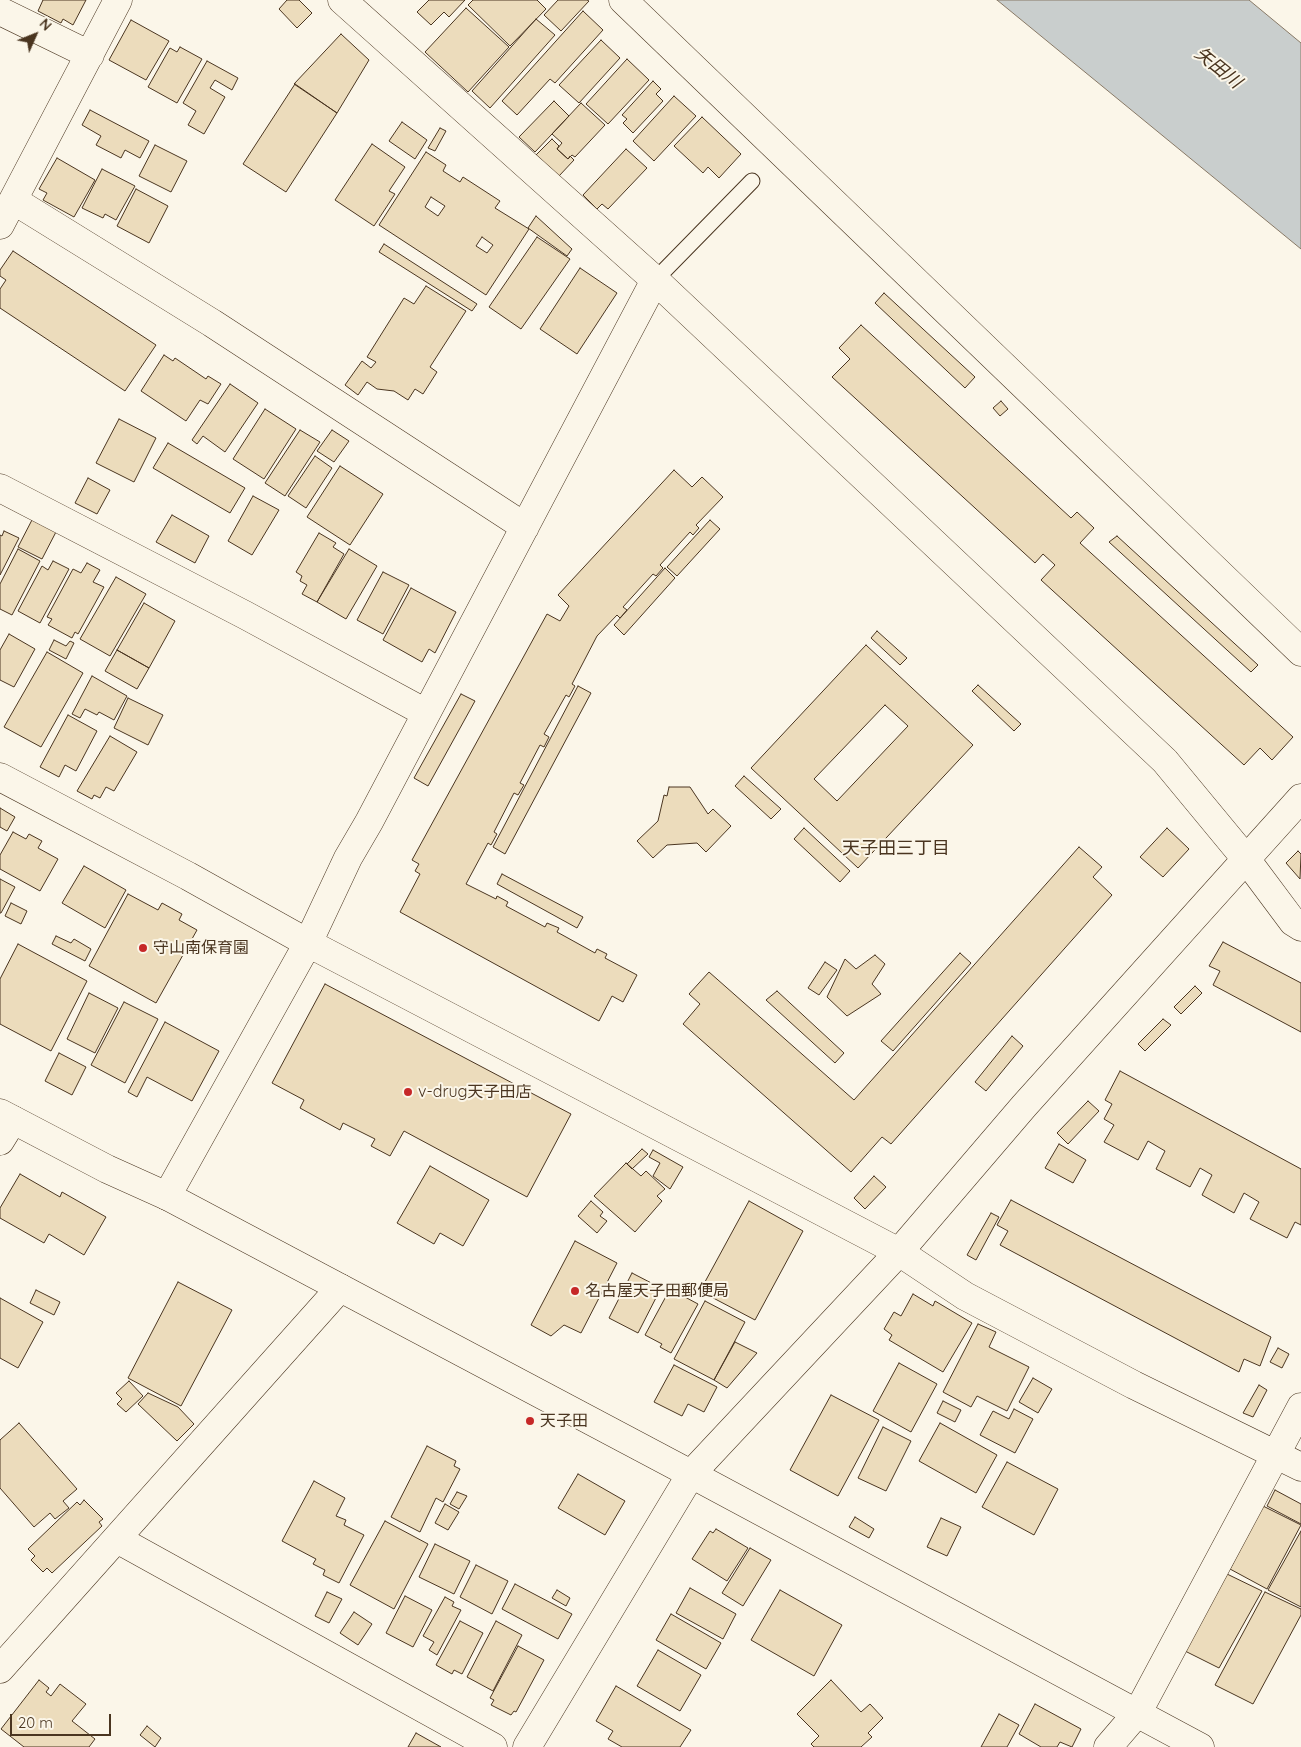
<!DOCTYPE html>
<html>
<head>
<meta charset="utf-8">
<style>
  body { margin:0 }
  #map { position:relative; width:1301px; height:1747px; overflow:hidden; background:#fbf6e9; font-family:Quicksand,sans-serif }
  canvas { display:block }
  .north { position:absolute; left:10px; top:10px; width:50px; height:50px; -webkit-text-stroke:4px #fbf6e9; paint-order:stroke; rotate:46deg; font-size:14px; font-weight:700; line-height:20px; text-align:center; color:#4a3520 }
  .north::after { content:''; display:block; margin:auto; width:18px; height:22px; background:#4a3520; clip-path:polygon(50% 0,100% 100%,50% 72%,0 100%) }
  .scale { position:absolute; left:10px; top:1714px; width:101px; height:22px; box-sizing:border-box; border:2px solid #4a3520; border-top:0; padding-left:6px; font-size:15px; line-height:18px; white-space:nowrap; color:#4a3520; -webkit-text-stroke:4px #fbf6e9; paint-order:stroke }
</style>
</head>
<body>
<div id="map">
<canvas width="1301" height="1747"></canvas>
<div class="north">N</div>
<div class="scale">20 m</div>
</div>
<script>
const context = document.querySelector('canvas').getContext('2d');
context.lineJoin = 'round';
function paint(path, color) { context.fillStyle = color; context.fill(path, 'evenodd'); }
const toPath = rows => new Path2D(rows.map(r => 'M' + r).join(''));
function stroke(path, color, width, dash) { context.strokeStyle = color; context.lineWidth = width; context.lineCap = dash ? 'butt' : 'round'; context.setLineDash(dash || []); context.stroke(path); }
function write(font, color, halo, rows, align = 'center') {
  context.font = font + ' Quicksand,"Noto Sans JP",sans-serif'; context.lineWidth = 4; context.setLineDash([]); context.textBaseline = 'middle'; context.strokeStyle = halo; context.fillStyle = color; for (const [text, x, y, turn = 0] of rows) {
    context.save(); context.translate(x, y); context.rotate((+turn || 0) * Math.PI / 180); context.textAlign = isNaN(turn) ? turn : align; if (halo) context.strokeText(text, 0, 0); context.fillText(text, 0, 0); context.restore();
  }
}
const water = toPath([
  [997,0,1249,0,1301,43,1301,249,997,0]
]);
paint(water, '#c9cecd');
stroke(water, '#887966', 1);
const building = toPath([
  [43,0,86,0,73,25,63,19,61,23,38,11,43,0],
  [287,0,299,0,312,13,297,28,279,9,287,0],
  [429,0,465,0,449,17,444,12,431,25,417,12,429,0],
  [473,0,537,0,546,9,510,46,468,5,473,0],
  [558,0,587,0,589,1,561,31,544,15,558,0],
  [466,8,509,47,468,92,425,52,466,8],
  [583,11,603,30,555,83,550,79,517,115,502,101,583,11],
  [536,19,555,35,490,108,472,91,536,19],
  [131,20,169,41,146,80,109,60,131,20],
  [341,34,369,60,337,113,294,84,341,34],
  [601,40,620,58,579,103,559,85,601,40],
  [180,47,202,59,177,103,148,87,170,48,177,52,180,47],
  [627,59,649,80,608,124,586,104,627,59],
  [207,61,238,78,232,90,215,80,210,88,225,97,204,134,188,125,196,111,183,103,207,61],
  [653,81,661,89,656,94,663,101,633,133,623,123,627,119,622,115,653,81],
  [295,84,337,113,286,192,243,164,295,84],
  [674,96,696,116,654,161,633,141,674,96],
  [554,101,569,116,535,152,519,137,554,101],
  [581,103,605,125,575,157,572,155,568,159,557,149,562,143,552,134,581,103],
  [90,110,149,141,140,158,125,150,121,158,96,145,101,136,82,125,90,110],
  [702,117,741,154,719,178,708,167,703,173,674,146,702,117],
  [402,122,427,140,415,159,389,141,402,122],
  [440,128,446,131,435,151,428,148,440,128],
  [552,139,559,146,557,149,568,159,570,156,574,160,559,176,536,155,552,139],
  [372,144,405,167,389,191,395,194,374,226,335,200,372,144],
  [155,145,187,161,171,192,139,176,155,145],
  [626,149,647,168,608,209,602,204,597,209,583,195,626,149],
  [426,152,446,165,443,171,460,182,463,177,500,201,495,208,529,229,486,295,379,225,426,152],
  [431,197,445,206,438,216,425,207,431,197],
  [482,237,493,245,487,253,476,246,482,237],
  [57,158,95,180,74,217,43,200,47,193,39,189,57,158],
  [102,169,135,186,116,220,105,214,103,218,82,208,102,169],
  [136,189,168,206,149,243,117,226,136,189],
  [536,216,572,249,567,256,528,228,536,216],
  [537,237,570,259,521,329,489,307,537,237],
  [384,244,477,304,472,311,379,252,384,244],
  [13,251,156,345,125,391,0,308,0,289,6,280,0,276,0,270,13,251],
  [580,268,617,293,577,354,540,329,580,268],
  [426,286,466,311,430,367,437,372,423,394,415,389,408,400,394,391,377,389,367,382,358,395,345,385,362,361,371,368,376,362,367,357,404,298,414,304,426,286],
  [884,293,975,377,965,388,875,303,884,293],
  [861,325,1071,518,1077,512,1094,528,1080,543,1293,737,1272,760,1260,748,1244,765,1041,580,1055,565,1043,554,1035,563,832,377,850,359,839,348,861,325],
  [164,355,173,361,175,358,206,379,208,376,221,384,208,404,200,400,186,421,141,391,164,355],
  [230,384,258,403,225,452,203,436,197,444,192,440,230,384],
  [1001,401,1008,409,1000,416,993,408,1001,401],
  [265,409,296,429,264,479,233,459,265,409],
  [119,419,156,438,134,482,96,463,119,419],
  [300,430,320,442,285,496,265,483,300,430],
  [332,430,349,441,334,462,317,451,332,430],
  [168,443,245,488,230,513,153,468,168,443],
  [315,456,332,468,306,508,288,496,315,456],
  [340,466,383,494,350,545,307,517,340,466],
  [674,470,692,487,702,477,723,497,696,525,699,528,693,535,690,532,660,565,663,568,656,576,653,574,623,607,627,610,620,618,617,615,597,636,572,684,575,686,569,697,566,695,544,734,549,737,544,747,540,745,520,783,524,785,518,795,514,793,494,832,497,834,491,845,488,843,466,884,496,899,497,896,508,902,506,906,545,927,547,923,559,928,557,932,595,953,597,949,607,954,605,958,637,975,623,1002,612,996,599,1021,400,912,420,874,415,871,419,864,412,860,547,614,560,621,569,606,558,595,674,470],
  [88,478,110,490,97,514,75,503,88,478],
  [253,496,279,510,252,555,228,541,253,496],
  [172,515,209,536,195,563,156,542,172,515],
  [33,518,57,530,42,559,18,547,33,518],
  [710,520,720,529,677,576,667,567,710,520],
  [4,531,19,538,0,575,0,535,2,536,4,531],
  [319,533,336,543,333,547,344,554,317,602,302,594,307,585,300,581,302,576,296,572,319,533],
  [1117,536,1258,665,1251,672,1109,542,1117,536],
  [18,549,40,561,12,615,0,609,0,584,18,549],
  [349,549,377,566,346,619,317,602,349,549],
  [53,561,69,569,40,623,18,611,42,566,48,570,53,561],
  [87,563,100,570,93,582,104,587,78,634,75,632,72,638,48,625,52,619,47,617,73,569,81,573,87,563],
  [665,568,675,578,624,635,614,625,665,568],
  [383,572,409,585,383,634,357,620,383,572],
  [116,577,146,594,110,656,80,639,116,577],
  [411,588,456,612,435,653,429,649,422,662,383,640,411,588],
  [144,603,175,621,149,668,117,650,144,603],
  [877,631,907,658,900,665,871,638,877,631],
  [9,634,35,649,14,687,0,680,0,650,9,634],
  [54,640,66,646,70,641,74,643,66,659,49,650,54,640],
  [866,645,973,745,858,868,751,768,866,645],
  [885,705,908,726,837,801,814,779,885,705],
  [117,650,149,668,137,689,105,671,117,650],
  [47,652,83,673,41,747,4,727,47,652],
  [92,676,127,696,114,720,99,712,97,715,85,709,80,718,72,714,92,676],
  [978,685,1021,724,1014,731,972,691,978,685],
  [578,686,591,693,505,854,493,847,578,686],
  [461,694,475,701,428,786,414,778,461,694],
  [128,698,163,715,148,745,114,728,128,698],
  [68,715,97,731,76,771,65,765,59,777,40,767,68,715],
  [110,736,137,752,114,791,106,787,100,798,94,795,92,799,77,791,110,736],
  [744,776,781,809,771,819,735,786,744,776],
  [669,787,690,787,708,814,713,809,731,826,706,852,697,843,667,845,653,858,637,841,658,821,664,795,667,796,669,787],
  [0,808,15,817,7,831,0,827,0,808],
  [804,828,850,871,840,882,794,839,804,828],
  [1167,828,1189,849,1163,877,1140,857,1167,828],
  [13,832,26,839,29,834,42,841,38,848,58,859,40,891,0,869,0,855,13,832],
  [1079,847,1102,867,1093,877,1112,895,891,1144,882,1137,851,1172,683,1024,700,1004,689,994,709,972,854,1100,1079,847],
  [1298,851,1301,854,1300,879,1286,863,1298,851],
  [84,866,126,890,105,928,62,903,84,866],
  [502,874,583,917,577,928,497,884,502,874],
  [0,879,15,887,1,913,0,913,0,879],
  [128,894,158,910,162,903,182,914,179,920,197,930,156,1003,89,966,128,894],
  [11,903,27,911,21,924,5,916,11,903],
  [56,936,71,943,74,939,91,949,85,961,52,944,56,936],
  [1223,942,1301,983,1301,1032,1213,985,1220,971,1209,966,1223,942],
  [18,944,87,981,51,1051,0,1024,0,979,18,944],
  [960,953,971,963,893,1051,881,1041,960,953],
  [875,955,885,964,872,984,881,994,847,1016,827,997,845,959,856,969,875,955],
  [825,962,837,970,819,995,808,988,825,962],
  [325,984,571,1114,527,1197,404,1131,390,1156,371,1146,375,1139,343,1123,340,1130,300,1108,304,1100,272,1083,325,984],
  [1195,986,1202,993,1181,1014,1174,1007,1195,986],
  [777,991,844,1053,835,1063,766,1000,777,991],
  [89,993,118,1008,95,1053,67,1039,89,993],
  [124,1002,158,1019,125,1083,91,1065,124,1002],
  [1163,1019,1171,1025,1145,1051,1138,1044,1163,1019],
  [165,1022,219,1051,192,1101,147,1077,137,1097,128,1092,165,1022],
  [1012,1036,1023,1046,986,1091,975,1082,1012,1036],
  [59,1053,86,1067,72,1095,45,1081,59,1053],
  [1120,1071,1301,1169,1301,1225,1295,1222,1287,1238,1250,1219,1259,1202,1244,1193,1234,1213,1202,1195,1212,1175,1200,1168,1190,1187,1156,1169,1165,1151,1148,1141,1138,1160,1104,1142,1114,1125,1104,1119,1112,1104,1105,1100,1120,1071],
  [1088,1101,1099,1111,1068,1144,1057,1133,1088,1101],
  [1059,1144,1086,1160,1073,1183,1045,1168,1059,1144],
  [642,1149,648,1154,632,1169,627,1164,642,1149],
  [653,1150,683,1167,670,1189,653,1176,660,1163,649,1157,653,1150],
  [626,1163,641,1176,646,1171,665,1189,657,1196,662,1201,635,1232,594,1196,626,1163],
  [430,1166,489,1200,463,1246,440,1233,434,1244,397,1223,430,1166],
  [20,1174,60,1197,62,1192,106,1217,84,1255,49,1234,44,1243,0,1218,0,1208,20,1174],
  [874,1176,886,1187,865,1209,854,1198,874,1176],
  [1011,1200,1271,1337,1260,1366,1244,1359,1239,1372,1000,1245,1008,1231,997,1225,1011,1200],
  [591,1201,603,1212,600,1216,607,1221,597,1233,578,1216,591,1201],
  [749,1201,803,1231,755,1320,700,1291,749,1201],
  [991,1213,999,1217,976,1260,967,1255,991,1213],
  [575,1241,617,1263,581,1333,564,1325,551,1336,531,1325,575,1241],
  [632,1273,661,1288,638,1333,609,1318,632,1273],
  [178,1282,232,1310,181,1406,128,1378,178,1282],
  [670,1289,698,1304,671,1353,660,1347,662,1344,645,1335,670,1289],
  [36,1290,60,1302,54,1315,30,1303,36,1290],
  [913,1294,933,1306,935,1301,972,1323,943,1372,889,1340,892,1335,884,1329,894,1312,901,1316,913,1294],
  [0,1298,43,1322,18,1368,0,1358,0,1298],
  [705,1301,745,1322,714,1380,674,1359,705,1301],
  [978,1324,996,1332,989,1347,1029,1367,1007,1411,977,1396,971,1407,943,1392,978,1324],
  [735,1342,757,1353,727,1388,714,1380,735,1342],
  [1278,1348,1289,1354,1282,1368,1270,1362,1278,1348],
  [899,1363,937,1384,911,1432,873,1411,899,1363],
  [674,1365,717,1387,704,1412,688,1404,682,1416,654,1402,674,1365],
  [1033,1378,1052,1389,1038,1413,1019,1402,1033,1378],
  [129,1381,143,1396,126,1412,117,1404,122,1399,116,1393,129,1381],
  [1259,1385,1267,1390,1253,1417,1243,1413,1259,1385],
  [148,1393,178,1407,194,1424,177,1441,138,1404,148,1393],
  [831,1395,879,1420,838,1496,790,1470,831,1395],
  [943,1401,961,1410,955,1422,937,1413,943,1401],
  [1014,1409,1033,1419,1015,1453,980,1435,993,1411,1009,1419,1014,1409],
  [19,1423,77,1489,63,1501,69,1508,55,1519,50,1513,34,1527,0,1488,0,1440,19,1423],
  [940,1423,997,1455,976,1493,919,1461,940,1423],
  [883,1427,911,1441,886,1491,858,1478,883,1427],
  [427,1446,456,1461,454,1466,460,1469,443,1502,436,1498,420,1532,391,1517,427,1446],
  [1007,1462,1058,1489,1034,1535,982,1507,1007,1462],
  [578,1474,625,1501,605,1535,558,1508,578,1474],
  [314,1481,345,1498,336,1516,346,1520,344,1525,364,1535,339,1583,323,1575,325,1570,313,1564,316,1559,282,1541,314,1481],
  [1275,1490,1301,1504,1301,1524,1267,1506,1275,1490],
  [457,1492,467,1496,459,1509,450,1504,457,1492],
  [84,1500,103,1519,99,1522,102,1526,52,1573,47,1568,43,1572,31,1560,35,1556,28,1549,77,1502,80,1505,84,1500],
  [445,1504,459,1512,448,1530,435,1523,445,1504],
  [1263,1506,1301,1525,1267,1589,1230,1569,1263,1506],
  [855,1517,874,1529,869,1538,849,1527,855,1517],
  [941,1518,961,1527,947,1556,927,1547,941,1518],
  [385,1521,428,1544,394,1609,350,1585,385,1521],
  [716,1529,748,1548,727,1581,692,1559,710,1531,713,1533,716,1529],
  [1301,1531,1301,1607,1268,1590,1301,1531],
  [435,1544,470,1561,454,1594,419,1577,435,1544],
  [750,1548,771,1560,743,1606,722,1593,750,1548],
  [476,1565,508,1581,492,1614,460,1597,476,1565],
  [1227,1574,1262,1591,1219,1668,1185,1651,1227,1574],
  [515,1584,572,1614,558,1639,502,1609,515,1584],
  [690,1588,736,1614,723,1639,676,1613,690,1588],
  [557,1590,570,1598,566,1606,552,1598,557,1590],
  [780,1590,842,1625,814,1676,751,1640,780,1590],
  [327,1592,342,1599,329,1623,315,1616,327,1592],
  [1265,1592,1301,1609,1301,1615,1253,1704,1215,1685,1265,1592],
  [405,1596,432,1610,413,1647,386,1633,405,1596],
  [445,1597,454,1602,452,1606,461,1610,437,1655,429,1650,434,1642,423,1636,445,1597],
  [354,1612,372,1624,358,1645,340,1633,354,1612],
  [671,1614,721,1643,706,1669,656,1640,671,1614],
  [460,1621,483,1633,462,1674,454,1670,452,1674,436,1665,460,1621],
  [496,1621,522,1635,493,1691,467,1677,496,1621],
  [518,1646,544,1660,516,1712,514,1711,511,1715,491,1705,494,1700,490,1698,518,1646],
  [658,1650,701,1675,680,1711,637,1686,658,1650],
  [39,1680,49,1688,46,1692,51,1696,60,1684,86,1704,72,1721,95,1739,89,1747,24,1747,1,1729,39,1680],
  [831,1680,861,1712,870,1704,883,1718,868,1733,872,1737,861,1747,814,1747,811,1744,819,1736,797,1714,831,1680],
  [616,1686,691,1730,680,1747,622,1747,608,1739,613,1731,596,1721,616,1686],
  [1035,1704,1081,1729,1072,1747,1060,1742,1057,1747,1041,1747,1019,1734,1035,1704],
  [999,1714,1019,1725,1007,1747,981,1747,999,1714],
  [147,1726,161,1738,155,1747,140,1735,147,1726],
  [416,1733,441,1747,408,1747,416,1733]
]);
paint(building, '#ecdcbc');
stroke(building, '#4a3520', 1);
const lane = toPath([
  [655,280,752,181]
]);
const street = toPath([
  [342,0,655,280,1165,761,1246,859,1293,922,1301,927],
  [623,0,1301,652],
  [0,11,90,55],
  [13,200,212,323,525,527],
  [0,225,118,0],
  [0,488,245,615,426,713],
  [0,777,188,876,308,943,899,1252,965,1296,1134,1385,1301,1467],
  [0,1141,13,1120],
  [167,1196,308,943,348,858,369,822,655,280],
  [117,1539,493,1747],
  [0,1669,340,1288],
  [527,1747,691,1474],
  [1108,1747,1138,1712,1301,1407]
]);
const secondary = toPath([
  [0,1113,107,1169,167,1196,691,1474,1200,1747],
  [691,1474,899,1252,1024,1106,1301,798]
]);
stroke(lane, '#4a3520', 17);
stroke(street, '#4a3520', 29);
stroke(secondary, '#4a3520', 29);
stroke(lane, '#fbf6e9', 15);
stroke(street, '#fbf6e9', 28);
stroke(secondary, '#fbf6e9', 28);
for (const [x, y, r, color] of [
  [143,948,5,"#c62828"],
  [408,1092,5,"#c62828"],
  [575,1291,5,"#c62828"],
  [530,1421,5,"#c62828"]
]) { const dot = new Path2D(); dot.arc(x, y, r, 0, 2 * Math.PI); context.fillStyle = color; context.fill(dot); stroke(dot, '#fbf6e9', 2); }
write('16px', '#4a3520', '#fbf6e9', [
  ["守山南保育園",153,948],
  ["v-drug天子田店",418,1092],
  ["名古屋天子田郵便局",585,1291],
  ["天子田",540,1421]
], 'left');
write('italic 18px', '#4a3520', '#fbf6e9', [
  ["矢田川",1218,68,39]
]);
write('18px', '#4a3520', '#fbf6e9', [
  ["天子田三丁目",896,849]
]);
</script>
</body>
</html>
